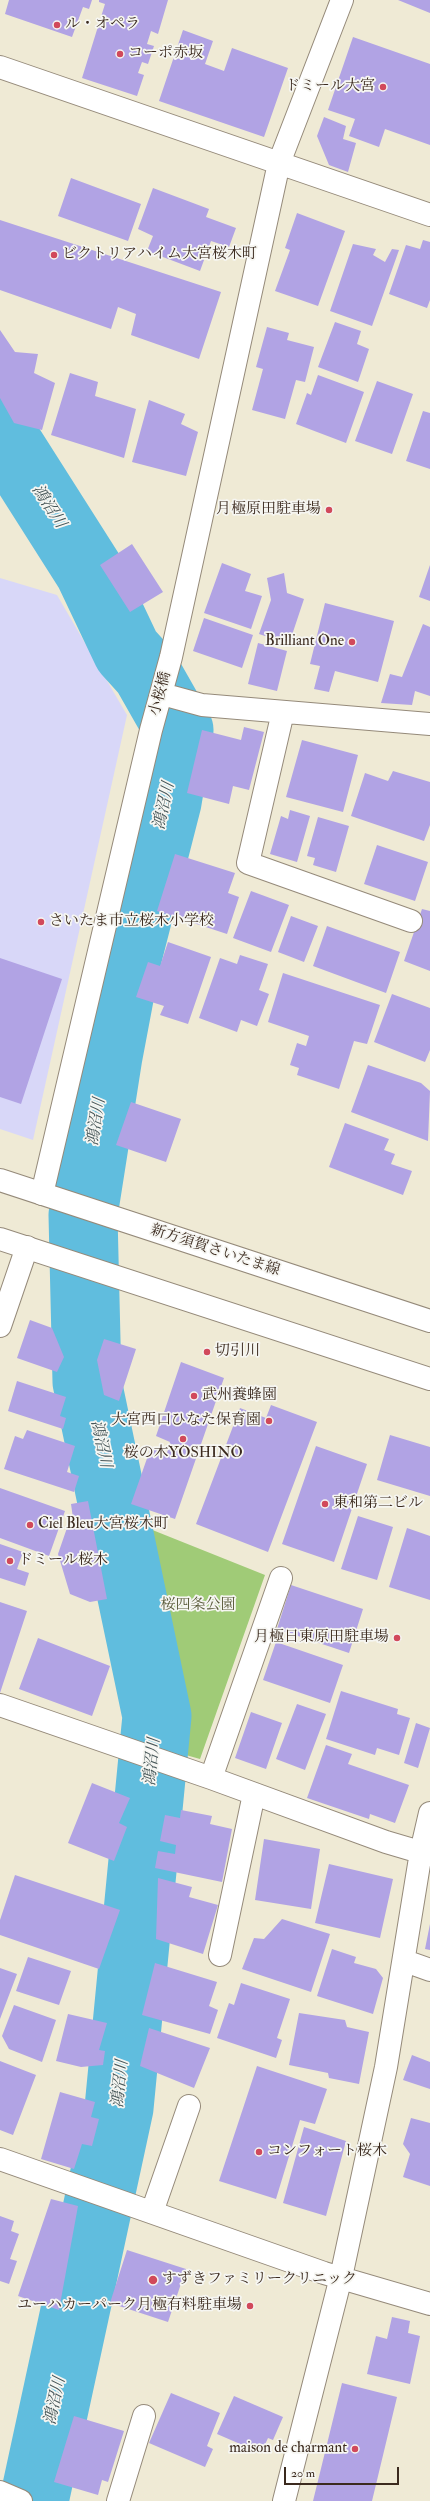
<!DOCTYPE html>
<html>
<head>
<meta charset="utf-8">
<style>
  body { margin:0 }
  #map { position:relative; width:430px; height:2501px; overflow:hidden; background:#efead5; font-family:"IM FELL Double Pica",serif }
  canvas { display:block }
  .scale { position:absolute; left:284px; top:2467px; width:115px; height:18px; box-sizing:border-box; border:2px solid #3b2a1e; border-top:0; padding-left:5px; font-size:12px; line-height:14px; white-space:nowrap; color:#3b2a1e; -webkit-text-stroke:3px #f6f6f2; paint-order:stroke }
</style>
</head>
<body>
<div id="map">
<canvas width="430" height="2501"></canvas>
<div class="scale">20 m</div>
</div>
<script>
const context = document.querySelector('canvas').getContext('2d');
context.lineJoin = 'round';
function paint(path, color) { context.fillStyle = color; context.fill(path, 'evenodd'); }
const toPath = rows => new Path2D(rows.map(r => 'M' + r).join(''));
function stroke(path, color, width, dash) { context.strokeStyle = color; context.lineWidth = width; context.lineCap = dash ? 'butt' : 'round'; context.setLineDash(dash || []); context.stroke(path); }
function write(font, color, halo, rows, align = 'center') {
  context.font = font + ' "IM FELL Double Pica","Noto Serif JP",serif'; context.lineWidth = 3.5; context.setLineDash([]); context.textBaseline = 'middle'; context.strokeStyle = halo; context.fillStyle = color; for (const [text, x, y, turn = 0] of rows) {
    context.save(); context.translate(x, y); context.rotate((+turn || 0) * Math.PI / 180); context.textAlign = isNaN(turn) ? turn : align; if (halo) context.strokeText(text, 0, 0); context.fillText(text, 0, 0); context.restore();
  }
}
paint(toPath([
  [0,578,57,595,127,715,33,1140,0,1129]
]), '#d8d7f8');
paint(toPath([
  [125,1519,265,1575,200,1759,161,1748,168,1712]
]), '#a0cb77');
stroke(toPath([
  [0,431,89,571,127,651,146,672,179,730,167,802,125,966,108,1056,83,1215,87,1382,157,1716,119,2108,34,2501]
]), '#60bdde', 69);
paint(toPath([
  [9,0,92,0,89,9,83,7,72,37,5,14],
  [99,0,168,0,158,34,151,31,147,44,154,46,148,64,142,62,138,73,144,75,137,96,82,78,105,4,99,2],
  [398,0,430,0,430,13],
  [183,30,213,41,205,64,224,71,232,48,288,68,264,137,159,101],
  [353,37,430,64,430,145,385,129,379,147,349,136,355,119,328,110],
  [324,117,346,126,343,139,356,143,348,172,329,165,317,136],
  [71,178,141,204,128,241,58,216],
  [153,188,209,209,206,217,236,228,229,247,211,241,200,271,147,251,153,236,138,229],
  [297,213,345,231,318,306,275,291,290,250,285,248],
  [0,220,221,292,199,359,131,335,136,314,118,307,111,329,0,290],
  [423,240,430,242,430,300,427,308,389,294,406,245,420,249],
  [353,244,376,249,373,255,385,262,392,249,399,250,372,326,330,311],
  [335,322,361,331,357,344,369,349,358,382,318,367],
  [267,327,289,333,287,340,314,347,305,382,296,380,285,419,252,410,263,369,256,367],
  [0,330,15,352,38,354,34,373,55,383,42,430,14,423,0,398],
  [70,373,98,382,95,396,136,409,124,458,51,435],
  [318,375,364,392,346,443,296,424,307,393,311,395],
  [377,381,413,394,392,454,355,441],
  [149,400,185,414,181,424,198,432,186,476,132,462],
  [423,411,430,413,430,469,406,461],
  [132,544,163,592,130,612,100,565],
  [222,563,251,574,245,591,262,596,251,629,204,613],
  [430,565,430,601,419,597],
  [284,573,287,593,304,599,289,644,259,634,271,600,267,578],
  [325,603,394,621,378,682,335,671,329,692,314,689,320,666,310,664],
  [204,618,253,635,242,668,193,651],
  [423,624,430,627,430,696,415,691,412,705,381,703,390,674,402,677],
  [258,643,287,651,277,691,248,684],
  [244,727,264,732,249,790,233,786,229,804,187,793,202,730,241,740],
  [302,740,358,755,343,812,286,797],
  [393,771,430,782,430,825,424,841,351,816,365,773,388,781],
  [290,810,310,816,297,862,270,854,281,816,288,819],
  [318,817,349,826,336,872,313,865,315,858,307,856],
  [377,845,428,862,415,901,364,884],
  [175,854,235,873,228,893,239,897,227,934,157,911],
  [251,891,289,905,271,952,233,938],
  [422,909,430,911,430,971,404,961],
  [291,916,318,926,304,962,278,952],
  [327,926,400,952,386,993,313,966],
  [168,942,211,957,188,1024,160,1015,164,1006,136,997,148,962,160,966],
  [240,955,268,964,259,990,269,994,257,1026,241,1020,237,1032,199,1018,220,958,237,964],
  [0,958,62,979,21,1104,0,1097],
  [283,973,380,1005,367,1044,354,1041,339,1089,297,1075,299,1068,290,1065,297,1043,306,1046,309,1036,268,1022],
  [392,994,430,1008,430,1050,425,1062,374,1042],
  [368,1065,421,1083,430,1091,428,1141,351,1112],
  [131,1102,181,1119,166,1162,116,1145],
  [345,1123,389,1139,384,1150,395,1154,391,1164,412,1171,403,1195,329,1167],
  [30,1320,52,1328,64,1357,57,1372,17,1358],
  [104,1339,136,1349,119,1401,104,1395,97,1360],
  [181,1362,224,1378,175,1519,131,1504,151,1447,167,1453,170,1442,156,1436],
  [17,1381,66,1397,60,1416,66,1418,63,1429,8,1411],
  [271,1405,317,1422,268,1552,196,1524,240,1408,266,1418],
  [27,1430,75,1446,67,1472,79,1476,74,1492,4,1469,15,1436,23,1439],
  [390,1435,430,1447,430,1496,377,1480],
  [316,1446,367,1464,334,1562,282,1544],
  [0,1488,65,1511,49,1556,0,1538],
  [88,1501,107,1599,90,1602,70,1594,58,1554,68,1525,74,1525,71,1504],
  [358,1516,393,1527,377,1580,341,1569],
  [407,1528,430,1536,430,1600,389,1587],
  [0,1544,23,1552,17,1569,29,1573,25,1586,0,1578],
  [291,1585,363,1609,349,1653,277,1629],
  [0,1602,27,1611,0,1693],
  [38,1638,110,1666,92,1716,19,1689],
  [276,1642,343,1665,330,1703,263,1680],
  [341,1691,398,1709,397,1714,410,1718,399,1755,377,1748,375,1755,326,1739],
  [297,1704,326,1714,305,1770,276,1759],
  [251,1712,282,1723,266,1769,235,1758],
  [416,1723,430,1728,418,1768,404,1763],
  [326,1745,352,1754,348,1764,409,1785,395,1823,370,1814,369,1819,307,1798],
  [92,1783,130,1798,119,1823,127,1827,114,1861,68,1843],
  [181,1810,212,1816,210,1824,232,1829,222,1882,155,1868,158,1851,175,1854,176,1845,160,1841,165,1815,180,1818],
  [264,1839,320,1849,311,1909,255,1900],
  [329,1864,393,1879,380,1938,315,1923],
  [15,1875,120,1910,99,1969,0,1935,0,1920],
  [158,1878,192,1887,189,1897,218,1905,203,1954,156,1939],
  [282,1919,330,1934,311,1992,242,1969,254,1938,264,1939],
  [430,1924,430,1950,425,1949],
  [332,1949,356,1957,354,1963,376,1969,383,1978,373,2014,317,1996],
  [28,1957,71,1971,59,2005,16,1991],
  [155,1963,217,1982,209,2006,218,2010,210,2034,142,2015],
  [0,1968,17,1974,0,2019],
  [241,1983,290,1999,277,2038,282,2040,276,2058,217,2038,229,2003,234,2005],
  [14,2005,56,2020,42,2062,9,2049,2,2036],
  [299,2013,345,2020,347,2027,369,2032,359,2084,329,2078,328,2073,289,2065],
  [68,2014,107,2023,99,2050,105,2051,103,2065,81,2067,56,2061],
  [149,2028,210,2048,194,2088,140,2066],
  [412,2055,430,2062,430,2089,403,2080],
  [0,2061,36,2075,13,2135,0,2130],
  [257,2066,327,2089,315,2124,300,2120,276,2199,219,2181],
  [60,2092,95,2102,91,2117,99,2119,92,2146,82,2144,74,2169,41,2159],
  [411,2118,430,2123,430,2186,403,2177,410,2154,403,2144],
  [304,2127,346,2141,326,2216,283,2203],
  [51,2199,78,2206,59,2310,18,2296],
  [0,2216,14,2221,11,2231,19,2234,10,2259,17,2261,9,2284,0,2281],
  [127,2250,186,2269,168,2322,110,2303],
  [392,2317,410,2321,408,2333,420,2336,410,2384,367,2374,376,2336,387,2339],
  [342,2383,397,2397,372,2501,313,2501],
  [171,2393,220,2413,207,2446,213,2449,205,2467,149,2443],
  [234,2396,283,2417,273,2440,268,2438,261,2453,217,2434],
  [74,2416,124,2431,108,2482,102,2480,98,2495,54,2482]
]), '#b1a3e4');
const minor = toPath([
  [0,67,430,215],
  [162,694,202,705,430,724],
  [283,712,248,863,411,921],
  [42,1194,151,730,171,657,279,163,342,0],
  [0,1326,27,1247],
  [0,1705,211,1778,386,1842,430,1855],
  [211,1778,281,1578],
  [220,1955,254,1794],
  [405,1961,430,1970],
  [0,2159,324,2273,430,2304],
  [152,2212,189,2106],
  [0,2492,21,2501],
  [118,2501,144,2416],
  [284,2501,341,2277,386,2067,421,1852,430,1813]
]);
const major = toPath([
  [0,1180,430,1321],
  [0,1239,430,1379]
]);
stroke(minor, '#958a7a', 24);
stroke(major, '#958a7a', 24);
stroke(minor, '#fff', 22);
stroke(major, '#fff', 22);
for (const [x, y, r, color] of [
  [57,25,4,"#d1495b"],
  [120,54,4,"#d1495b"],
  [383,87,4,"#d1495b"],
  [54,255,4,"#d1495b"],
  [329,510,4,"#d1495b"],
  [352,642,4,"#d1495b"],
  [41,922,4,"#d1495b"],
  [207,1352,4,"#d1495b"],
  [194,1396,4,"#d1495b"],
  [269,1421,4,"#d1495b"],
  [183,1439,4,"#d1495b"],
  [325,1504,4,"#d1495b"],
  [30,1525,4,"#d1495b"],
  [10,1561,4,"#d1495b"],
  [397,1638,4,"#d1495b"],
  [259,2152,4,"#d1495b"],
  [153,2280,5,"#d1495b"],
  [250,2306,4,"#d1495b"],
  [355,2449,4,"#d1495b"]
]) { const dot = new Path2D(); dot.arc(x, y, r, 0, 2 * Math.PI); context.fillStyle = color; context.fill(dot); stroke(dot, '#f6f6f2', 1.5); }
write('15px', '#3b2a1e', '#f6f6f2', [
  ["ル・オペラ",65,25],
  ["コーポ赤坂",128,54],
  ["ドミール大宮",375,87,"right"],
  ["ビクトリアハイム大宮桜木町",62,255],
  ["月極原田駐車場",321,510,"right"],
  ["Brilliant One",344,642,"right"],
  ["さいたま市立桜木小学校",49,922],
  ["切引川",215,1352],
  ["武州養蜂園",202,1396],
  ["大宮西口ひなた保育園",261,1421,"right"],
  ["桜の木YOSHINO",183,1454,"center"],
  ["東和第二ビル",333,1504],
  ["Ciel Bleu大宮桜木町",38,1525],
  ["ドミール桜木",18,1561],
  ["月極日東原田駐車場",389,1638,"right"],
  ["コンフォート桜木",267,2152],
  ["すずきファミリークリニック",162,2280],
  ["ユーハカーパーク月極有料駐車場",242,2306,"right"],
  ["maison de charmant",347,2449,"right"]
], 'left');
write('15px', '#3b2a1e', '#f6f6f2', [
  ["小桜橋",161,694,-75],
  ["新方須賀さいたま線",215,1251,18]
]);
write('15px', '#595a39', '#f6f6f2', [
  ["桜四条公園",198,1606]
]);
write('italic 16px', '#465658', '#f6f6f2', [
  ["鴻沼川",48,507,57],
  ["鴻沼川",165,806,-78],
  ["鴻沼川",97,1122,-81],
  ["鴻沼川",100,1444,78],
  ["鴻沼川",153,1762,-84],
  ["鴻沼川",121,2084,-84],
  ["鴻沼川",56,2401,-78]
]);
</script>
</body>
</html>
